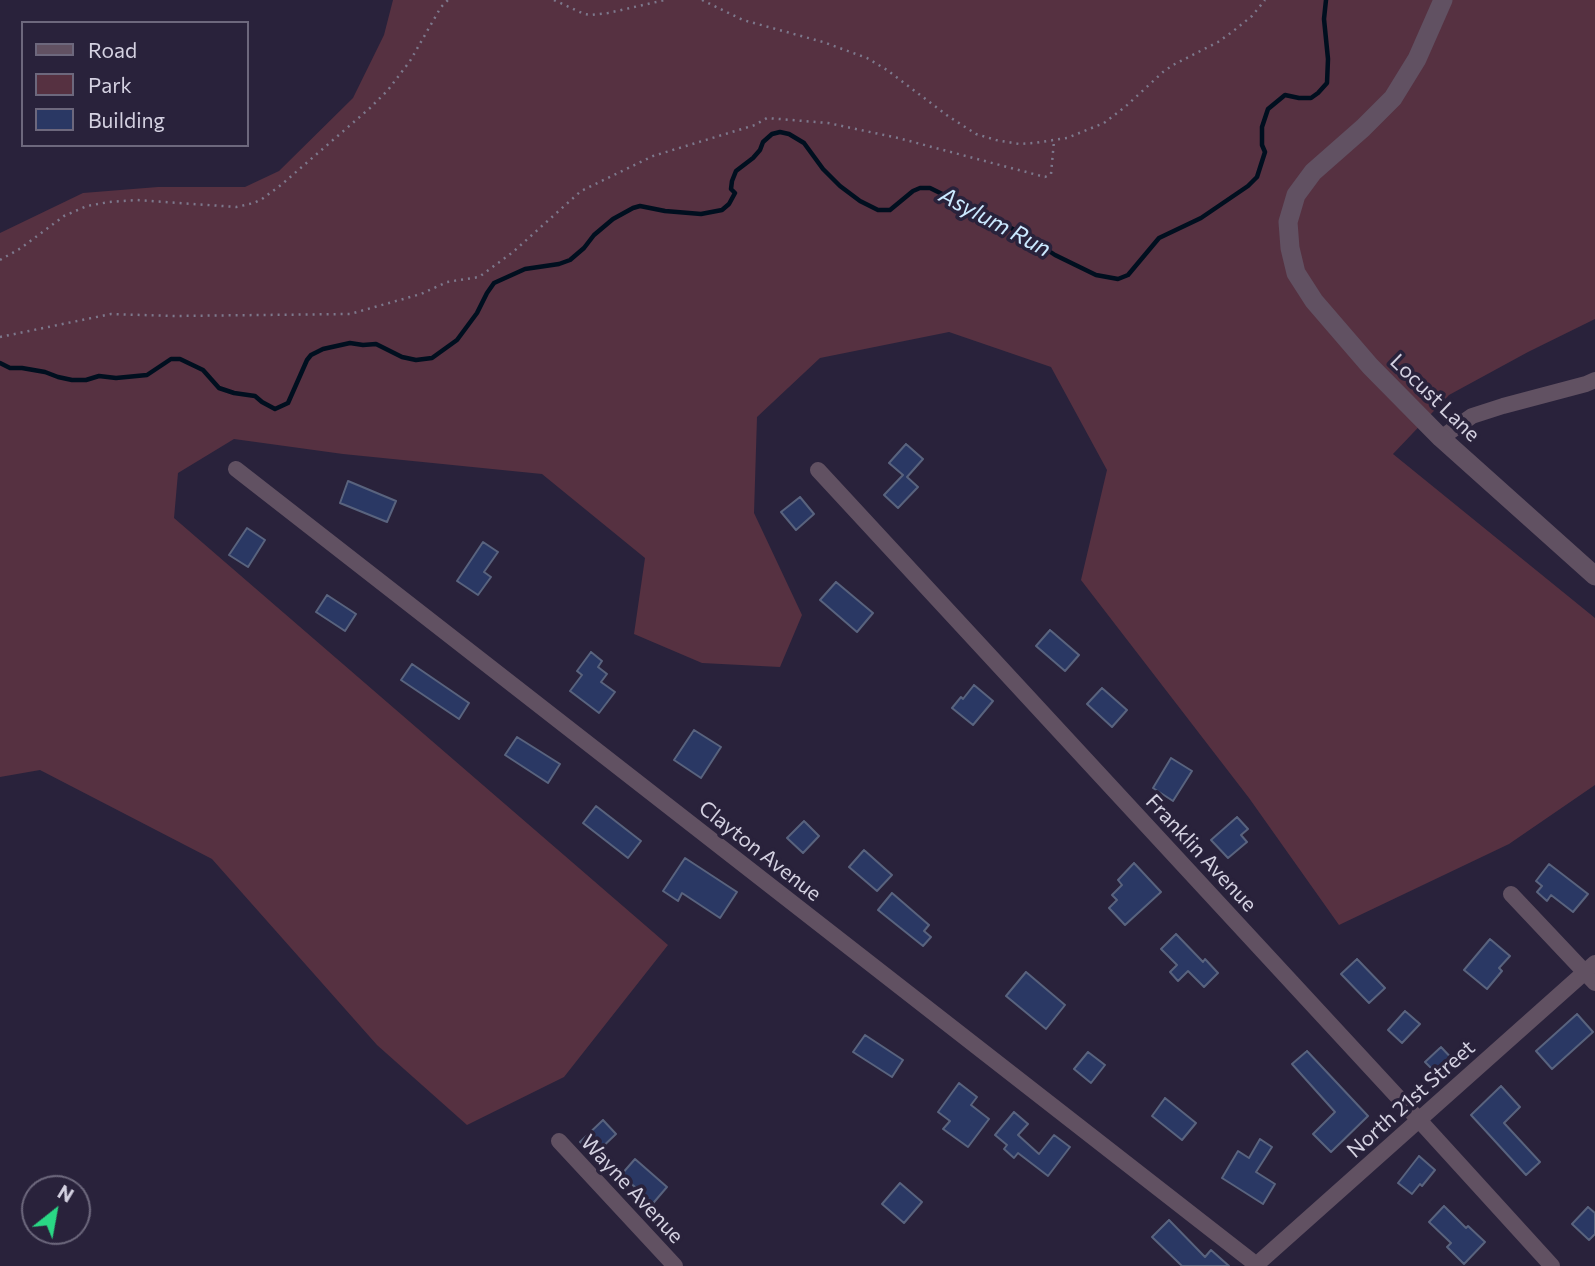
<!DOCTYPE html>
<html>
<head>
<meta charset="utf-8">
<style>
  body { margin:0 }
  #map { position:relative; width:1595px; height:1266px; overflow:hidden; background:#29223b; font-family:Commissioner,sans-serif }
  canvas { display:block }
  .legend { position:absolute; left:21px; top:21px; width:228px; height:126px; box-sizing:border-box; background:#29223b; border:2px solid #6d687d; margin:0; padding:9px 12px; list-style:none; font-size:21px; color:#d4d1e1 }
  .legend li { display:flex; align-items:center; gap:14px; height:35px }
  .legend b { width:35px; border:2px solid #6d687d }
  .north { position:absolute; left:21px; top:1175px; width:70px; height:70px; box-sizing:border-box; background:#29223b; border:2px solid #6d687d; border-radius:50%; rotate:31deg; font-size:19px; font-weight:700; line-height:28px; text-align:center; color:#d4d1e1 }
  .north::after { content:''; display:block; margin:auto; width:24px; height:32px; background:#2ad885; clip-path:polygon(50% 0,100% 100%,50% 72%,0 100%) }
</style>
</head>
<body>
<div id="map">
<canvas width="1595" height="1266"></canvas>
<ul class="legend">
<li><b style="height:9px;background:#615162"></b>Road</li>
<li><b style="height:19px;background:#563141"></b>Park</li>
<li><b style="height:19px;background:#2a3864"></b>Building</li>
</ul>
<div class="north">N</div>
</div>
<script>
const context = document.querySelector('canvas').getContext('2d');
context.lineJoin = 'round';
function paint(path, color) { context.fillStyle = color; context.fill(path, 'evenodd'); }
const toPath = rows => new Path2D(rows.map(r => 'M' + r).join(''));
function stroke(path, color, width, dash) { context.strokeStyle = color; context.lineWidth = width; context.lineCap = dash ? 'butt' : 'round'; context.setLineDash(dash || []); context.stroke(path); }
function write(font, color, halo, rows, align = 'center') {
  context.font = font + ' Commissioner,sans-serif'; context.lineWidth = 7; context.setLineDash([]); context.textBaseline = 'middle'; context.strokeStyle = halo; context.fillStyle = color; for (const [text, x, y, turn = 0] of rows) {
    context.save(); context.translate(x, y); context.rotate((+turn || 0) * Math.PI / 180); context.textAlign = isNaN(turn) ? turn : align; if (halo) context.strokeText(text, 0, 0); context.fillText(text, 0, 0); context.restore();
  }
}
paint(toPath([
  [393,0,1595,0,1595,319,1528,352,1449,395,1393,454,1595,618,1595,785,1509,844,1339,925,1249,798,1081,580,1107,470,1051,367,949,332,820,358,757,417,754,513,802,615,780,667,702,663,634,634,645,558,542,474,343,454,234,439,178,473,174,518,668,945,564,1077,467,1125,377,1045,212,859,40,770,0,777,0,233,83,193,158,187,245,187,279,171,353,98,384,35]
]), '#563141');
stroke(toPath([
  [0,363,10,368,22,368,45,372,58,377,72,380,86,380,99,376,116,378,147,375,171,359,180,359,203,370,219,388,234,393,255,396,262,402,275,409,288,403,307,360,311,355,323,349,350,343,363,345,376,344,402,357,416,360,432,358,457,340,477,313,487,293,494,283,525,269,559,264,570,260,584,248,594,235,613,219,633,208,640,206,665,211,701,214,722,210,729,204,735,193,731,189,732,181,736,171,753,158,760,150,763,142,772,134,780,132,789,134,804,143,823,169,840,186,860,201,878,210,890,210,913,191,920,188,930,188,1025,235,1055,255,1096,275,1118,279,1128,275,1159,238,1201,218,1248,186,1257,177,1265,152,1262,145,1262,127,1268,109,1285,95,1299,98,1311,98,1318,93,1327,83,1328,59,1324,19,1326,0]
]), '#000f1f', 4.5);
const building = toPath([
  [906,444,923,459,907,477,918,487,898,508,884,495,903,475,889,463,906,444],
  [348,481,396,501,387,522,340,503,348,481],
  [800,497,814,514,796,530,781,512,800,497],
  [247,528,265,540,248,567,229,555,247,528],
  [483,542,498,552,484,572,491,577,478,595,457,581,483,542],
  [836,582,873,613,857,632,820,600,836,582],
  [327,595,356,614,345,631,316,612,327,595],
  [1050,630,1079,655,1065,671,1036,646,1050,630],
  [591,652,602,661,598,667,607,674,601,682,615,692,599,713,570,691,582,675,577,671,591,652],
  [412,664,469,703,459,719,401,680,412,664],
  [974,685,993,701,973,725,952,708,961,697,963,699,974,685],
  [1102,688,1127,710,1112,727,1087,704,1102,688],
  [694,730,721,747,701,778,674,760,694,730],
  [517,737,560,764,548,783,505,755,517,737],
  [1171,758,1192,771,1173,801,1153,788,1171,758],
  [596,806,641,841,628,858,583,823,596,806],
  [1237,817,1248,829,1241,835,1247,842,1228,858,1211,840,1237,817],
  [804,821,819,836,803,853,787,838,804,821],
  [864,850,892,875,877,891,849,867,864,850],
  [685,858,737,892,720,918,682,893,678,901,663,891,685,858],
  [1134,863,1161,892,1125,925,1109,908,1117,900,1112,895,1122,885,1118,880,1134,863],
  [1549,864,1588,894,1573,912,1551,895,1547,901,1537,892,1542,886,1536,881,1549,864],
  [892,893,929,925,924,931,931,937,923,946,878,910,892,893],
  [1176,934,1203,962,1205,959,1218,973,1204,987,1188,971,1178,981,1170,972,1177,965,1161,949,1176,934],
  [1490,939,1510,956,1499,968,1502,971,1487,989,1464,970,1490,939],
  [1357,959,1385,988,1369,1003,1341,974,1357,959],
  [1026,972,1065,1005,1046,1029,1006,996,1026,972],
  [1405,1011,1420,1024,1402,1043,1388,1030,1405,1011],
  [1577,1014,1593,1032,1552,1069,1536,1051,1577,1014],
  [865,1035,903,1060,892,1077,853,1052,865,1035],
  [1441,1047,1456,1063,1440,1077,1425,1062,1441,1047],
  [1307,1051,1368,1116,1331,1152,1313,1134,1335,1112,1292,1064,1307,1051],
  [1088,1052,1105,1065,1091,1083,1074,1069,1088,1052],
  [959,1083,977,1097,971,1105,989,1119,968,1147,943,1129,950,1121,938,1112,959,1083],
  [1501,1086,1520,1107,1504,1123,1540,1162,1526,1175,1471,1115,1501,1086],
  [1165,1098,1196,1123,1182,1140,1152,1116,1165,1098],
  [1014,1112,1028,1124,1018,1135,1039,1154,1054,1135,1070,1147,1048,1176,1018,1153,1014,1158,1004,1149,1007,1145,995,1135,1014,1112],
  [603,1120,616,1134,594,1155,580,1142,603,1120],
  [1260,1139,1272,1147,1256,1172,1275,1184,1263,1204,1222,1178,1238,1151,1249,1158,1260,1139],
  [1419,1156,1435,1170,1422,1186,1420,1184,1412,1194,1398,1183,1419,1156],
  [635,1159,667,1187,649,1208,631,1192,635,1187,621,1175,635,1159],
  [900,1183,922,1202,904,1223,882,1204,900,1183],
  [1444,1206,1466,1228,1468,1226,1485,1242,1464,1264,1447,1247,1451,1243,1429,1222,1444,1206],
  [1588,1207,1595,1213,1595,1234,1589,1240,1572,1224,1588,1207],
  [1169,1220,1205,1257,1211,1250,1229,1266,1182,1266,1152,1237,1169,1220]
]);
paint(building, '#2a3864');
stroke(building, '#59637e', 2);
stroke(toPath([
  [554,0,584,14,591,15,608,13,665,0],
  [702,0,743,20,823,42,867,58,887,70,948,116,976,134,996,140,1019,144,1034,143,1067,138,1104,123,1125,107,1163,72,1173,65,1218,42,1232,32,1252,16,1265,0],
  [0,260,21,248,64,216,87,206,109,202,137,200,236,207,254,203,262,199,281,185,370,108,388,90,410,61,441,7,448,0],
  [0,337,111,314,173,316,350,314,421,294,447,282,479,277,513,252,581,191,653,156,755,125,767,118,828,123,898,138,1045,177,1051,174,1054,141]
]), '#7d788c', 2.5, [2, 5]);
stroke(toPath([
  [1441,438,1472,416,1503,406,1586,384,1595,380],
  [236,469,1258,1266],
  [818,470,1419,1120,1552,1266],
  [1511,894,1595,983],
  [559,1141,675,1266],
  [1255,1266,1595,963]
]), '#615162', 16);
stroke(toPath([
  [1443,0,1417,59,1393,98,1363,128,1313,172,1296,195,1288,222,1290,248,1296,273,1314,301,1370,366,1441,438,1595,576]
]), '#615162', 19);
write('21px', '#d4d1e1', '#29223b', [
  ["Locust Lane",1435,398,44],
  ["Clayton Avenue",760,851,38],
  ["Franklin Avenue",1201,853,47],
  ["North 21st Street",1411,1099,-42],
  ["Wayne Avenue",632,1189,47]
]);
write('italic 23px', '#cbe9ff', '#29223b', [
  ["Asylum Run",995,222,28]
]);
</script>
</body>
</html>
